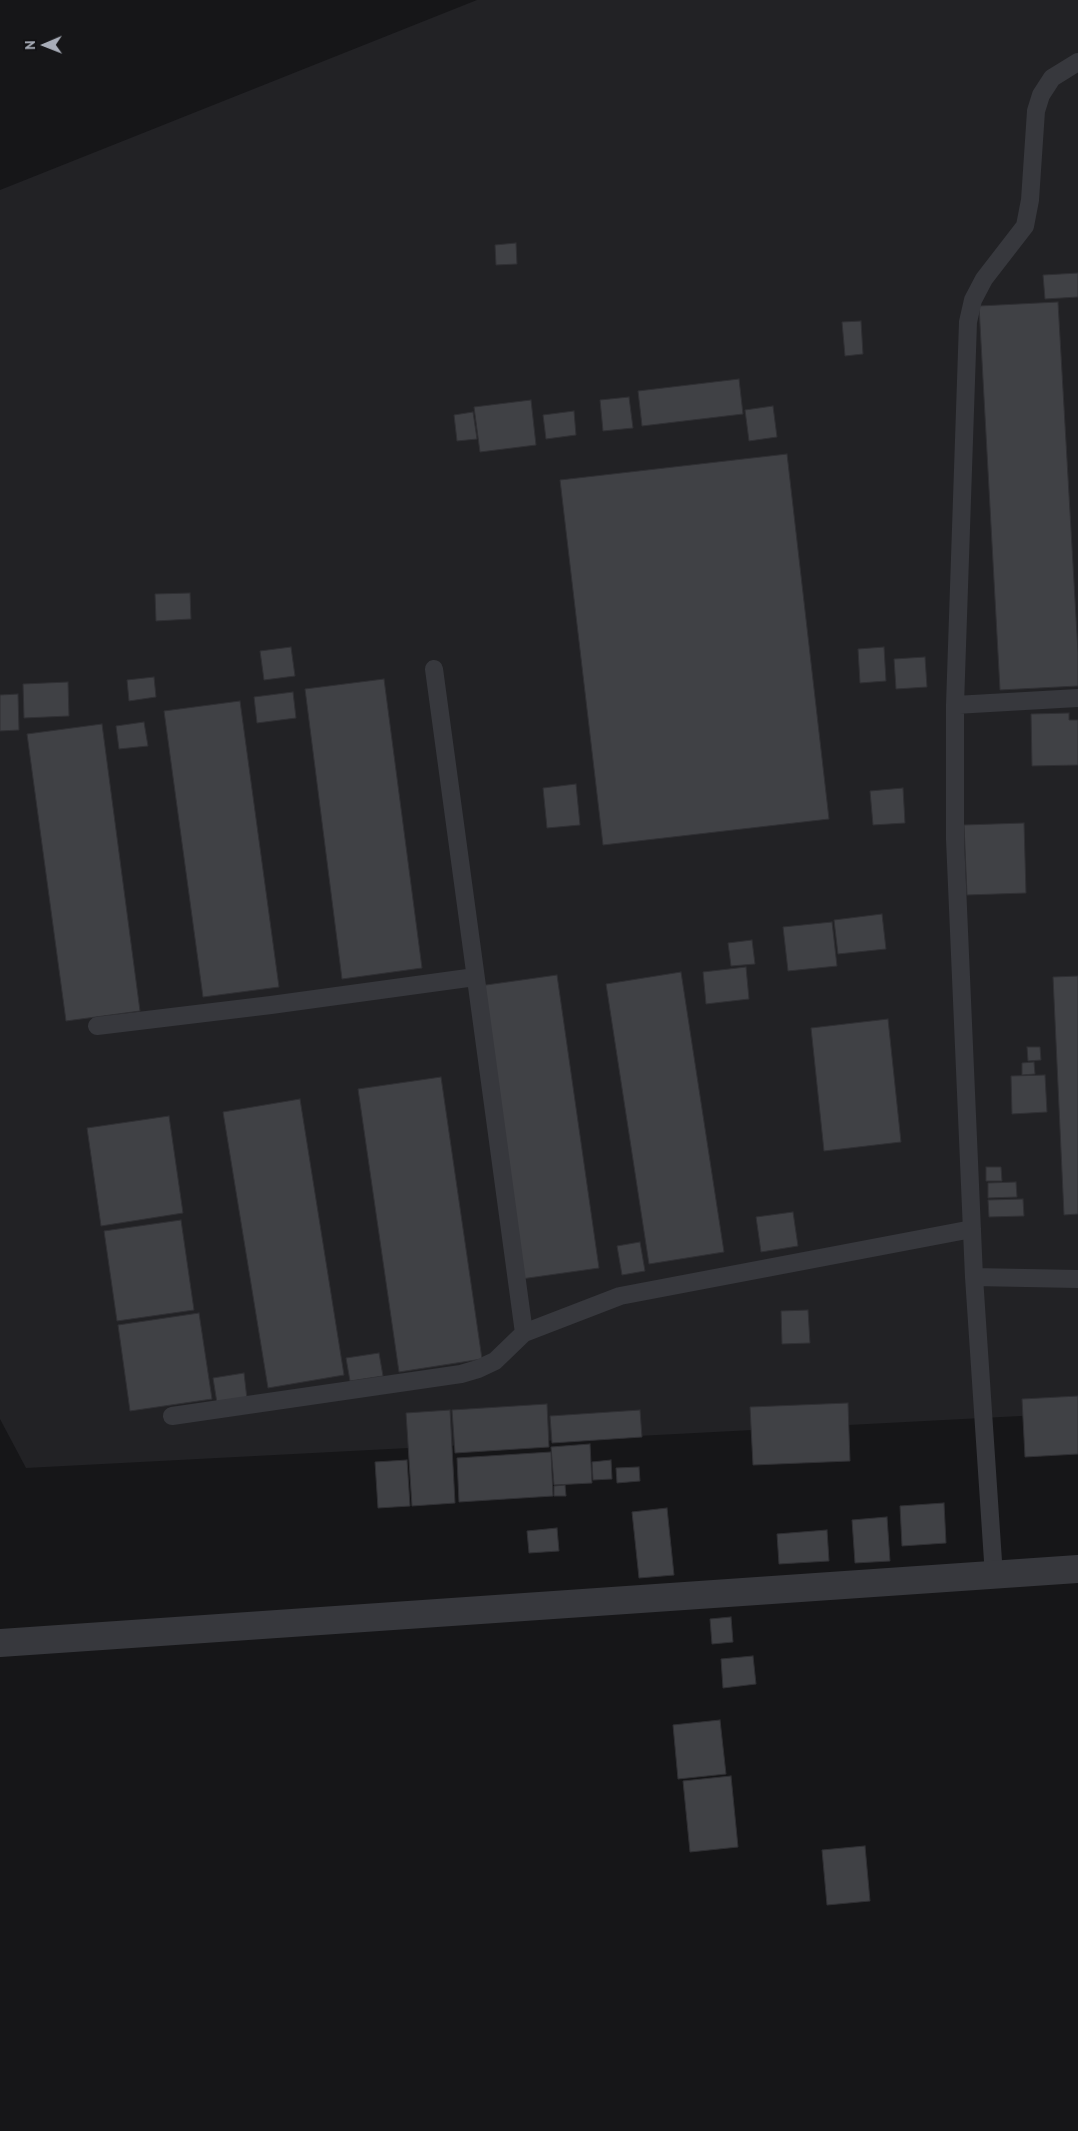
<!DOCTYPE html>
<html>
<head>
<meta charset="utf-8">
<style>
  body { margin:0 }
  #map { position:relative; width:1078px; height:2131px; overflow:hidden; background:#161618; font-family:"PT Sans",sans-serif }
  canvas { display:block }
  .north { position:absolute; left:20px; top:20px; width:50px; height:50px; -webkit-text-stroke:4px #111113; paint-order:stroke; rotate:269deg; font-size:14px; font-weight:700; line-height:20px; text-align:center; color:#a8adb8 }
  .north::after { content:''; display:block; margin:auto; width:18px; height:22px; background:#a8adb8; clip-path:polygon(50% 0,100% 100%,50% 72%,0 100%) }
</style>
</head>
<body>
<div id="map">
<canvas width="1078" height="2131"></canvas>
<div class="north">N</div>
</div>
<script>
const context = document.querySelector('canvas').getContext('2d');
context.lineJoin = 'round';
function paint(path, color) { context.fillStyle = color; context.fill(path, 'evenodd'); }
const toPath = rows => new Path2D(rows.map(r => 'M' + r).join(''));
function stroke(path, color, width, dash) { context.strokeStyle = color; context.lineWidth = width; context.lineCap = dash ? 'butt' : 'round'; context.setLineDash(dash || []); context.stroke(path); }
paint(toPath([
  [477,0,1078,0,1078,1413,26,1468,0,1419,0,190]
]), '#222225');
const building = toPath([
  [516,243,517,264,496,265,495,245,516,243],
  [1078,273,1078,297,1045,299,1043,275,1078,273],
  [1058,302,1078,652,1078,686,1000,690,979,306,1058,302],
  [861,321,863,354,845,356,842,322,861,321],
  [739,379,743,414,642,426,638,391,739,379],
  [629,397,633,428,603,431,600,400,629,397],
  [531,400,536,445,480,452,474,407,531,400],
  [773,406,777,437,749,441,745,410,773,406],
  [574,411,576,435,546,439,543,415,574,411],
  [473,412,477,439,457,441,454,415,473,412],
  [787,454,829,819,603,845,560,480,787,454],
  [190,593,191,619,156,621,155,594,190,593],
  [291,647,295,676,264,680,260,651,291,647],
  [884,647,886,681,860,683,858,649,884,647],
  [925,657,927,687,896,689,894,659,925,657],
  [154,677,156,697,129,701,127,680,154,677],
  [384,679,422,968,342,979,305,689,384,679],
  [68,682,69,716,24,718,23,684,68,682],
  [293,692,296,718,257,723,254,697,293,692],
  [18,694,19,730,0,731,0,695,18,694],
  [240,701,279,987,203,997,164,711,240,701],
  [1069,713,1069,720,1078,720,1078,765,1032,766,1031,714,1069,713],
  [144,722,148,746,119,749,116,726,144,722],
  [102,724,140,1011,66,1021,27,734,102,724],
  [576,784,580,825,547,828,543,788,576,784],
  [903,788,905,823,873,825,870,791,903,788],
  [1024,823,1026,893,967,895,964,825,1024,823],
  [882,914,886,949,838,954,834,920,882,914],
  [832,922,837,966,788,971,783,927,832,922],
  [752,940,755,964,731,966,728,943,752,940],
  [746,967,749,999,706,1004,703,972,746,967],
  [681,972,724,1252,649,1264,606,984,681,972],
  [557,975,599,1268,521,1279,479,986,557,975],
  [1078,976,1078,1214,1064,1215,1053,977,1078,976],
  [888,1019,901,1142,824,1151,811,1028,888,1019],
  [1027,1047,1040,1047,1041,1060,1028,1061,1027,1047],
  [1034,1062,1035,1074,1022,1075,1022,1063,1034,1062],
  [1045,1075,1047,1112,1012,1114,1011,1076,1045,1075],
  [441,1077,482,1359,399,1372,358,1089,441,1077],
  [300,1099,344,1375,268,1388,223,1112,300,1099],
  [169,1116,183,1213,101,1226,87,1128,169,1116],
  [986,1167,1001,1167,1002,1181,986,1181,986,1167],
  [1016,1182,1017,1197,988,1198,988,1183,1016,1182],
  [1023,1199,1024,1216,989,1217,988,1200,1023,1199],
  [793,1212,798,1246,761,1252,756,1217,793,1212],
  [181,1220,194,1310,117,1321,104,1231,181,1220],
  [640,1242,645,1271,622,1275,617,1246,640,1242],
  [808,1310,810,1343,782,1344,781,1311,808,1310],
  [199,1313,212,1399,130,1411,118,1325,199,1313],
  [379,1353,383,1376,350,1381,346,1358,379,1353],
  [244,1373,247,1399,217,1403,213,1378,244,1373],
  [1078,1396,1078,1454,1025,1457,1022,1399,1078,1396],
  [848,1403,850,1461,753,1465,750,1407,848,1403],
  [547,1404,549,1447,455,1453,452,1410,547,1404],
  [450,1410,455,1503,412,1506,406,1413,450,1410],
  [640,1410,642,1437,552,1443,550,1416,640,1410],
  [590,1444,592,1483,554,1485,551,1447,590,1444],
  [551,1452,553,1496,459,1502,457,1458,551,1452],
  [407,1460,410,1506,378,1508,375,1462,407,1460],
  [611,1460,612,1479,593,1480,592,1462,611,1460],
  [639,1467,640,1481,617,1483,616,1468,639,1467],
  [565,1485,566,1496,554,1496,554,1486,565,1485],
  [944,1503,946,1543,902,1546,900,1506,944,1503],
  [667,1508,674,1575,639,1578,632,1512,667,1508],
  [887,1517,890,1561,855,1563,852,1520,887,1517],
  [557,1528,559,1551,529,1553,527,1531,557,1528],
  [827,1530,829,1561,779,1564,777,1534,827,1530],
  [731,1617,733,1642,712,1644,710,1619,731,1617],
  [753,1656,756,1684,723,1688,721,1659,753,1656],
  [720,1720,726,1774,678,1779,673,1725,720,1720],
  [731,1776,738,1847,690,1852,683,1781,731,1776],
  [865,1846,870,1901,827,1905,822,1850,865,1846]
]);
paint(building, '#404145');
stroke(building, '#303034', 1);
stroke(toPath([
  [434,669,524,1333],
  [955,705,1078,698],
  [97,1026,271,1005,475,977],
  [974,1277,1078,1279],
  [172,1416,461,1374,478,1369,495,1361,524,1333,620,1296,972,1229],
  [994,1576,974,1277,955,839,955,705,968,322,973,300,984,279,1025,226,1030,200,1036,111,1041,95,1052,78,1078,62]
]), '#37383d', 18);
stroke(toPath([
  [0,1643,1078,1569]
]), '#37383d', 28);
</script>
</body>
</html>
